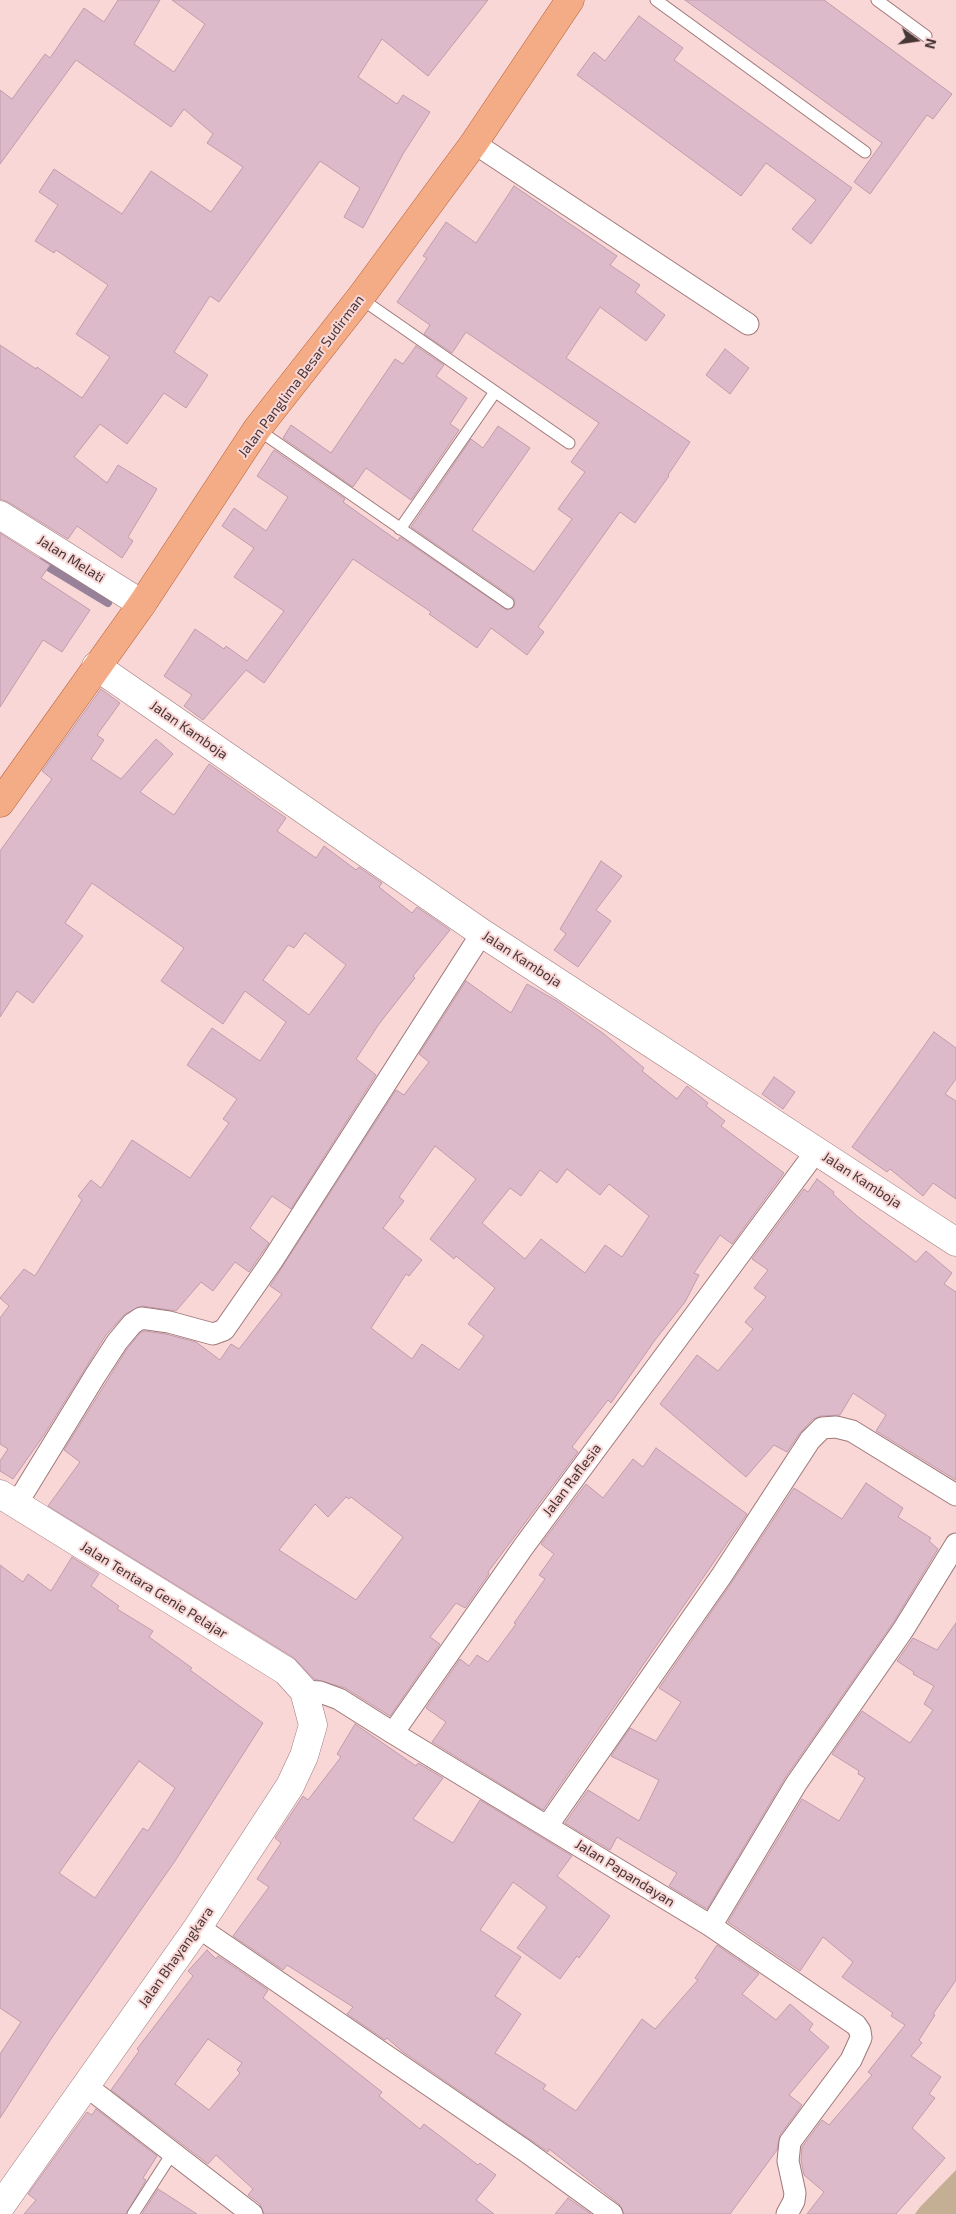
<!DOCTYPE html>
<html>
<head>
<meta charset="utf-8">
<style>
  body { margin:0 }
  #map { position:relative; width:956px; height:2214px; overflow:hidden; background:#fad7d7; font-family:"Exo 2",sans-serif }
  canvas { display:block }
  .north { position:absolute; left:891px; top:15px; width:50px; height:50px; -webkit-text-stroke:4px #fad7d7; paint-order:stroke; rotate:104deg; font-size:14px; font-weight:700; line-height:20px; text-align:center; color:#473636 }
  .north::after { content:''; display:block; margin:auto; width:18px; height:22px; background:#473636; clip-path:polygon(50% 0,100% 100%,50% 72%,0 100%) }
</style>
</head>
<body>
<div id="map">
<canvas width="956" height="2214"></canvas>
<div class="north">N</div>
</div>
<script>
const context = document.querySelector('canvas').getContext('2d');
context.lineJoin = 'round';
function paint(path, color) { context.fillStyle = color; context.fill(path, 'evenodd'); }
const toPath = rows => new Path2D(rows.map(r => 'M' + r).join(''));
function stroke(path, color, width, dash) { context.strokeStyle = color; context.lineWidth = width; context.lineCap = dash ? 'butt' : 'round'; context.setLineDash(dash || []); context.stroke(path); }
function write(font, color, halo, rows, align = 'center') {
  context.font = font + ' "Exo 2",sans-serif'; context.lineWidth = 4; context.setLineDash([]); context.textBaseline = 'middle'; context.strokeStyle = halo; context.fillStyle = color; for (const [text, x, y, turn = 0] of rows) {
    context.save(); context.translate(x, y); context.rotate((+turn || 0) * Math.PI / 180); context.textAlign = isNaN(turn) ? turn : align; if (halo) context.strokeText(text, 0, 0); context.fillText(text, 0, 0); context.restore();
  }
}
paint(toPath([
  [956,2170,956,2214,915,2214,920,2207]
]), '#c4af94');
stroke(toPath([
  [40,562,108,603]
]), '#98829a', 8);
const building = toPath([
  [118,0,160,0,134,44,174,72,205,24,172,0,488,0,428,76,382,39,358,77,397,104,403,95,430,112,403,154,363,228,344,217,360,188,320,161,219,302,210,296,174,352,208,375,186,408,164,393,127,444,100,424,74,457,107,483,118,465,157,489,128,537,133,541,122,558,77,526,68,539,8,502,0,499,0,345,36,369,37,367,82,398,110,357,76,334,108,285,56,250,54,253,35,241,58,205,39,192,54,169,122,214,151,171,211,212,243,167,207,143,213,134,184,109,171,127,76,60,0,164,0,90,12,99,45,54,50,58,84,8,104,22,118,0],
  [685,0,824,0,952,94,933,119,927,115,870,194,854,182,882,143,685,0],
  [639,16,683,48,674,60,852,188,811,244,792,229,816,200,766,163,741,196,577,75,594,52,605,61,639,16],
  [514,186,617,256,610,265,640,285,635,292,665,315,646,341,600,307,566,358,690,442,668,475,669,476,635,523,620,512,538,627,544,632,527,655,491,628,477,648,429,614,431,612,353,559,264,683,246,670,203,720,184,706,192,695,164,676,195,629,224,649,226,646,247,661,284,611,234,577,254,548,222,526,234,508,266,531,288,497,257,476,274,450,345,499,343,502,398,541,400,537,507,610,514,607,515,600,512,597,411,527,471,439,483,448,498,426,530,448,472,530,534,572,572,519,558,509,585,472,571,462,599,423,466,332,452,353,424,334,430,325,397,302,427,258,423,256,446,222,476,243,514,186],
  [416,346,444,365,436,376,467,398,450,424,459,430,411,500,366,468,353,487,283,438,291,425,331,453,395,359,403,364,416,346],
  [725,349,749,368,730,394,706,375,725,349],
  [0,533,50,565,41,578,90,610,62,652,43,640,0,707,0,533],
  [101,689,120,703,97,735,104,740,91,759,121,779,156,739,173,754,140,792,174,815,209,764,286,818,277,831,316,858,324,846,356,870,359,867,382,883,379,887,412,913,417,907,450,930,413,976,415,978,379,1024,356,1059,376,1075,291,1209,272,1196,250,1228,269,1243,249,1272,235,1262,213,1291,201,1282,176,1311,142,1306,125,1314,106,1335,44,1435,13,1479,0,1471,0,1461,8,1449,0,1444,0,1318,9,1306,0,1298,24,1269,35,1276,82,1200,78,1196,91,1180,101,1188,132,1140,190,1178,229,1123,223,1119,237,1099,187,1065,212,1028,260,1061,286,1022,245,991,223,1024,161,981,184,948,92,883,65,923,83,936,33,1003,17,991,0,1017,0,851,52,779,42,771,101,689],
  [305,933,346,965,309,1015,263,980,288,945,294,948,305,933],
  [601,861,622,876,596,910,611,921,578,967,554,950,566,934,560,929,601,861],
  [466,981,511,1013,527,984,557,1001,604,1034,644,1068,642,1071,677,1099,687,1086,708,1103,706,1106,725,1121,721,1126,784,1173,732,1244,720,1235,694,1273,699,1275,685,1302,655,1340,611,1403,608,1400,572,1447,578,1452,488,1572,489,1574,465,1608,456,1603,430,1637,440,1644,390,1716,345,1688,314,1679,294,1658,48,1506,80,1462,64,1450,127,1349,140,1333,144,1331,166,1334,196,1342,220,1360,231,1344,239,1349,282,1294,270,1286,396,1090,404,1095,429,1062,419,1054,466,981],
  [435,1146,476,1179,430,1239,454,1259,456,1256,495,1288,468,1324,484,1336,459,1370,422,1344,412,1359,371,1328,406,1274,409,1276,422,1260,383,1228,404,1201,399,1197,435,1146],
  [567,1169,600,1195,609,1184,649,1216,622,1257,605,1245,585,1273,541,1239,525,1259,482,1223,510,1188,521,1196,540,1170,557,1183,567,1169],
  [346,1497,349,1499,351,1497,403,1537,356,1600,279,1550,315,1504,328,1517,346,1497],
  [934,1032,956,1048,956,1079,945,1094,956,1101,956,1199,933,1183,923,1196,890,1169,887,1172,852,1147,934,1032],
  [774,1077,795,1092,783,1109,762,1094,774,1077],
  [817,1179,834,1192,833,1194,857,1216,916,1262,926,1251,952,1273,944,1284,956,1292,956,1480,876,1431,886,1415,853,1393,840,1415,821,1416,813,1419,800,1433,787,1452,774,1445,746,1477,660,1404,697,1355,718,1371,753,1329,745,1322,766,1297,754,1288,768,1270,752,1259,804,1189,808,1192,817,1179],
  [656,1448,747,1514,543,1810,432,1742,446,1722,426,1708,460,1659,469,1666,477,1655,488,1662,516,1624,514,1623,545,1579,539,1575,554,1554,541,1544,586,1484,603,1498,633,1459,643,1467,656,1448],
  [866,1483,903,1508,898,1517,931,1538,929,1541,938,1549,893,1623,785,1778,707,1909,669,1886,677,1873,617,1837,610,1850,565,1823,588,1790,639,1821,659,1780,611,1756,630,1728,656,1741,681,1702,659,1688,732,1582,794,1488,842,1519,866,1483],
  [72,1557,99,1574,91,1586,119,1606,117,1609,153,1631,149,1637,192,1668,190,1670,263,1723,175,1861,53,2036,0,2118,0,2054,21,2022,0,2008,0,1565,23,1582,28,1574,51,1591,72,1557],
  [139,1761,175,1788,148,1831,143,1828,95,1898,59,1873,139,1761],
  [956,1623,956,1980,933,2014,935,2015,919,2040,922,2043,911,2056,941,2077,929,2094,935,2098,912,2128,945,2158,896,2214,807,2214,824,2192,804,2175,801,2160,802,2147,822,2120,829,2125,872,2075,868,2072,905,2025,891,2016,893,2013,842,1977,853,1962,823,1937,800,1971,728,1922,802,1799,839,1821,865,1778,858,1774,859,1771,832,1754,862,1711,910,1743,933,1710,924,1704,934,1686,913,1674,914,1672,897,1661,913,1638,937,1650,956,1623],
  [355,1724,416,1766,418,1763,443,1778,413,1819,453,1843,480,1800,572,1856,557,1876,610,1916,579,1958,577,1956,560,1979,517,1948,547,1907,513,1882,480,1930,521,1957,495,1996,521,2014,495,2053,546,2085,543,2089,576,2111,642,2019,655,2029,698,1980,695,1978,717,1945,759,1974,742,1994,776,2020,790,2004,813,2024,809,2030,829,2047,789,2095,802,2105,780,2135,777,2150,730,2214,624,2214,619,2204,549,2149,548,2152,403,2052,387,2038,385,2040,347,2014,353,2007,287,1965,283,1970,233,1936,269,1887,257,1879,281,1843,275,1838,303,1796,308,1800,341,1757,337,1754,355,1724],
  [207,1950,216,1959,218,1956,268,1990,263,1998,382,2092,379,2096,420,2129,424,2124,478,2165,480,2163,496,2175,476,2200,494,2214,264,2214,260,2204,248,2195,253,2189,216,2155,208,2164,111,2090,139,2051,137,2049,193,1976,188,1971,207,1950],
  [208,2039,242,2063,237,2070,240,2073,209,2110,175,2084,208,2039],
  [96,2109,157,2156,143,2178,146,2180,126,2214,24,2214,36,2200,28,2194,87,2112,92,2115,96,2109],
  [158,2189,197,2214,142,2214,158,2189],
  [568,2198,591,2214,555,2214,568,2198]
]);
paint(building, '#ddbac9');
stroke(building, '#c09cab', 1);
const lane = toPath([
  [656,0,865,152],
  [877,0,926,36],
  [360,298,569,443],
  [257,429,508,603],
  [400,529,495,392],
  [133,2214,173,2152]
]);
const street = toPath([
  [474,143,748,324],
  [16,1505,95,1376,117,1342,132,1324,141,1318,169,1322,213,1334,224,1330,272,1261,482,933],
  [304,1691,320,1692,339,1699,393,1733,524,1546,817,1150],
  [393,1733,711,1926,856,2025,860,2031,861,2038,851,2060,790,2142,788,2161,795,2193,794,2201,787,2214],
  [548,1825,722,1575,810,1440,822,1428,836,1427,852,1431,956,1495],
  [711,1926,796,1784,903,1630,956,1544],
  [198,1927,524,2150,612,2214],
  [85,2085,252,2214]
]);
const secondary = toPath([
  [0,515,142,604],
  [96,666,482,933,956,1242],
  [0,1494,286,1671,304,1691,313,1725,304,1756,290,1786,198,1927,0,2207]
]);
const primary = toPath([
  [0,803,142,604,257,429,360,298,474,143,570,0]
]);
stroke(lane, '#9f7879', 13);
stroke(street, '#9f7879', 23);
stroke(secondary, '#9f7879', 29);
stroke(primary, '#b35f35', 29);
stroke(lane, '#fff', 11);
stroke(street, '#fff', 21);
stroke(secondary, '#fff', 28);
stroke(primary, '#f4ac86', 28);
write('14px', '#473636', '#fad7d7', [
  ["Jalan Panglima Besar Sudirman",301,376,-53],
  ["Jalan Melati",71,559,32],
  ["Jalan Kamboja",189,730,35],
  ["Jalan Kamboja",522,959,33],
  ["Jalan Kamboja",862,1180,33],
  ["Jalan Raflesia",572,1480,-53],
  ["Jalan Tentara Genie Pelajar",154,1590,32],
  ["Jalan Papandayan",625,1873,32],
  ["Jalan Bhayangkara",176,1957,-55]
]);
</script>
</body>
</html>
